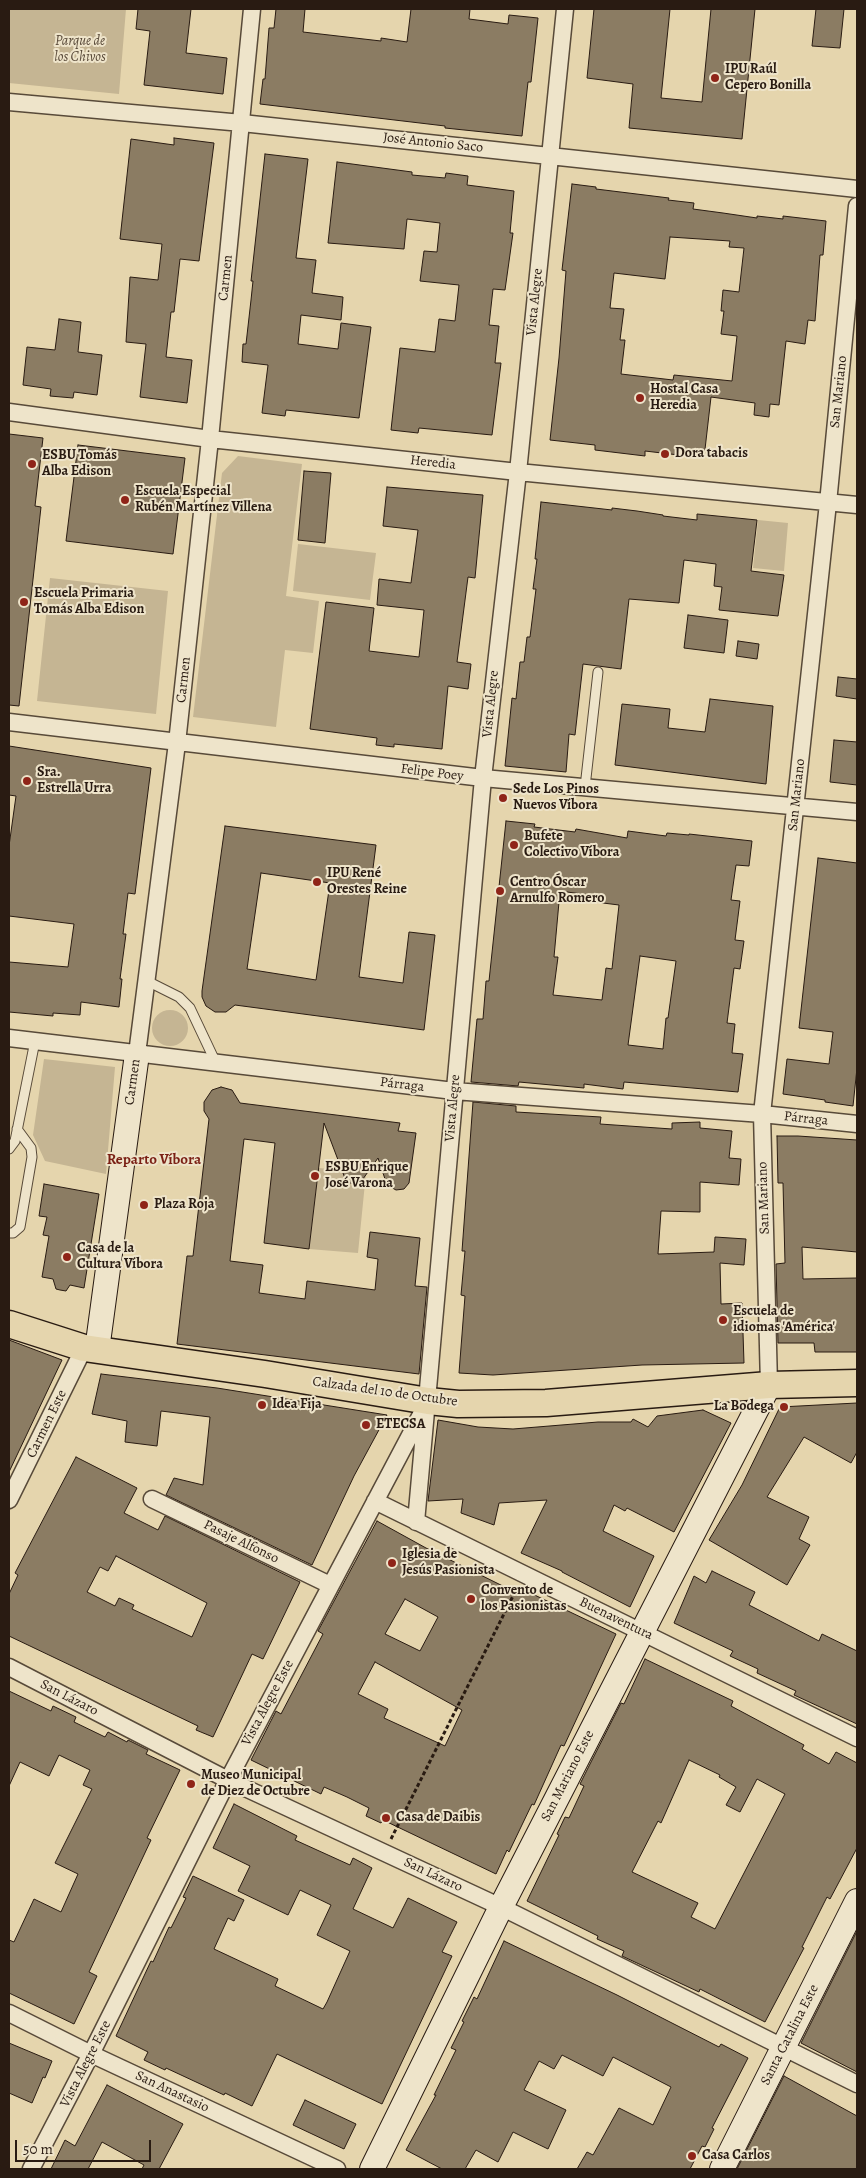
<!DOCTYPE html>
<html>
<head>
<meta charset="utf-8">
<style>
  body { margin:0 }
  #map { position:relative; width:866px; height:2178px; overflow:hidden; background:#e5d5ad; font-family:Alegreya,serif }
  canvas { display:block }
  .frame { position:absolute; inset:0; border:10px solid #291b12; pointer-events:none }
  .scale { position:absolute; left:15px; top:2140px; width:136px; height:22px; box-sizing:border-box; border:2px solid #291b12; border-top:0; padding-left:6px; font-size:15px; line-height:18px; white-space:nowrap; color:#291b12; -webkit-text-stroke:4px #eee4ca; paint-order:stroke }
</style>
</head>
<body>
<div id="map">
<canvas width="866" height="2178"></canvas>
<div class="frame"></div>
<div class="scale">50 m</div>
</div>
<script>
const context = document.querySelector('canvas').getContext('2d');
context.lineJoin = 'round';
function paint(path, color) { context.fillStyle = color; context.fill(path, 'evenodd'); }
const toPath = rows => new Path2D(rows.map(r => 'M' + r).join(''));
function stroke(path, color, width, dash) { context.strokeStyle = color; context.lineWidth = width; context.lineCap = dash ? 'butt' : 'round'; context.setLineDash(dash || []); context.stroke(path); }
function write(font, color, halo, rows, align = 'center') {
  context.font = font + ' Alegreya,serif'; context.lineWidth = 4; context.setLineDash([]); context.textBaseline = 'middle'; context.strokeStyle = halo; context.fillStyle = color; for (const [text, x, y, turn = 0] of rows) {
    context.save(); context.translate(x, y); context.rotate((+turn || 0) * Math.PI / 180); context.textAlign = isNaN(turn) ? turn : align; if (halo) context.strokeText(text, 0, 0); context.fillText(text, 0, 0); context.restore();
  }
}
paint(toPath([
  [9,9,126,9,119,94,9,83],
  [238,456,302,464,286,596,319,601,313,653,285,650,276,727,193,717,222,473],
  [758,520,788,523,784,571,753,568],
  [298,544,376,553,370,600,293,591],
  [50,578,168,591,156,714,37,701],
  '152 1028a18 18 0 1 1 36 0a18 18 0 1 1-36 0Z',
  [44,1059,115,1067,106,1174,45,1161,33,1135],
  [319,1168,366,1173,358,1253,309,1249]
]), '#c5b593');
const building = toPath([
  [138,9,191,9,186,53,227,58,223,94,144,85,150,31,136,29,138,9],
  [276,9,305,9,303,32,381,41,381,38,407,42,411,9,470,9,469,19,508,24,509,15,538,18,531,82,528,82,522,136,445,128,445,126,260,104,263,79,265,79,269,28,274,28,276,9],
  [594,9,670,9,661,98,702,102,711,9,755,9,742,139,629,128,633,84,587,78,594,9],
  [816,9,844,9,840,48,812,46,816,9],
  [174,138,214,143,199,261,180,259,174,312,171,312,166,357,192,360,187,403,140,397,146,344,126,342,130,277,158,280,162,244,120,239,131,139,174,145,174,138],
  [265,154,308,159,296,258,316,260,312,293,343,297,341,320,301,315,298,344,338,349,341,323,371,327,359,418,286,410,285,416,262,413,268,365,242,362,243,344,246,344,251,300,253,281,251,281,265,154],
  [337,162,412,172,412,175,445,178,446,173,468,176,467,185,514,191,510,233,513,233,505,290,493,289,489,325,499,326,495,363,501,363,492,435,419,428,418,433,391,430,400,348,435,352,439,319,455,321,459,285,420,281,424,251,437,252,440,223,407,219,404,249,328,243,337,162],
  [572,184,596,187,596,189,669,198,668,200,694,203,693,209,723,213,757,218,757,216,783,219,783,216,826,221,823,255,820,255,815,321,808,320,805,344,786,341,779,405,770,404,769,417,754,415,755,403,711,397,704,458,645,451,645,456,595,450,595,445,550,440,559,358,566,271,562,270,572,184],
  [670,237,730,241,729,247,744,248,739,292,723,290,721,311,724,311,721,334,737,336,732,381,674,375,673,380,621,374,625,340,620,340,624,309,610,308,614,273,665,279,670,237],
  [59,319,81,322,78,352,102,355,97,395,74,392,73,398,50,396,51,389,23,385,27,347,55,350,59,319],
  [9,434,43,438,35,506,41,507,19,706,9,705,9,434],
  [78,445,185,458,173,554,66,541,78,445],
  [304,471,331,473,325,543,298,540,304,471],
  [387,487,483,495,475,578,468,577,457,662,471,664,468,689,448,686,442,749,394,744,394,747,376,745,377,738,310,729,326,602,374,608,369,651,419,657,424,610,377,605,379,579,411,583,418,530,383,526,387,487],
  [541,502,612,510,612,508,637,511,663,515,663,516,697,520,697,514,757,520,751,571,784,575,778,616,719,610,722,587,714,586,716,564,684,560,679,603,629,599,621,669,583,664,575,735,569,734,566,772,505,766,512,698,516,699,520,662,524,662,527,637,530,637,536,589,533,589,537,559,535,559,541,502],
  [688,615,728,620,724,653,684,648,688,615],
  [738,641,759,644,757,659,736,656,738,641],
  [838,677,857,679,857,699,836,696,838,677],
  [710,699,773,706,766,784,615,765,622,704,670,709,668,728,705,732,710,699],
  [834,740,857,742,857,785,830,782,834,740],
  [9,746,151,768,135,894,128,893,123,934,126,934,120,979,122,979,119,1007,81,1002,80,1015,53,1013,53,1016,9,1012,9,962,68,967,74,924,9,916,9,846,16,796,9,795,9,746],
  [506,821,535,824,534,827,575,832,576,829,627,838,628,831,666,836,667,833,689,835,689,834,752,841,749,866,736,865,731,900,740,901,735,940,744,941,740,969,734,968,727,1023,735,1024,732,1053,743,1054,738,1092,624,1082,623,1089,584,1084,584,1088,519,1082,518,1086,471,1082,477,1019,483,1019,486,981,489,981,506,821],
  [560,891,596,896,595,902,619,905,612,969,606,968,602,1000,553,995,558,957,554,957,560,891],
  [640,956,676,961,668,1018,666,1018,663,1049,628,1045,640,956],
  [225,826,376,845,359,977,403,983,409,932,435,935,424,1030,235,1005,226,1012,215,1012,206,1006,202,997,202,991,225,826],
  [261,873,330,883,316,980,247,969,261,873],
  [818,858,857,863,857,1068,853,1106,825,1102,825,1100,783,1094,787,1059,829,1064,833,1032,799,1028,818,858],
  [221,1087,232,1090,240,1103,400,1123,398,1131,416,1133,409,1183,404,1189,396,1190,387,1185,378,1158,360,1183,353,1184,346,1181,324,1123,309,1249,264,1243,275,1143,244,1139,230,1261,263,1265,259,1293,305,1299,307,1281,375,1290,378,1259,367,1257,370,1232,420,1238,415,1286,427,1287,419,1374,177,1344,187,1256,193,1256,209,1119,204,1111,204,1102,212,1090,221,1087],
  [473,1102,516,1106,516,1112,601,1117,600,1124,672,1129,672,1123,700,1122,700,1128,732,1131,729,1158,741,1159,739,1185,700,1182,700,1212,661,1211,658,1254,714,1252,715,1237,746,1239,744,1265,720,1263,721,1304,742,1303,744,1363,642,1365,493,1375,459,1373,465,1296,461,1295,465,1251,462,1251,473,1102],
  [777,1136,798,1136,857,1140,857,1252,802,1247,803,1279,857,1278,857,1352,815,1352,814,1343,778,1343,776,1264,785,1263,783,1183,778,1183,777,1136],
  [44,1184,99,1194,84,1288,70,1285,66,1291,60,1290,56,1289,53,1279,42,1277,49,1236,43,1235,47,1217,39,1216,44,1184],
  [9,1340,62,1360,9,1472,9,1340],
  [101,1374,217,1388,387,1415,354,1476,312,1565,166,1495,174,1478,203,1485,210,1417,161,1411,157,1446,125,1442,127,1421,92,1414,101,1374],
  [857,1403,857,1452,851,1463,804,1437,767,1497,809,1517,799,1539,810,1545,787,1585,709,1540,742,1485,780,1407,857,1403],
  [703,1410,731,1423,674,1532,627,1508,625,1511,614,1505,603,1531,654,1556,630,1607,562,1572,562,1571,521,1553,547,1500,499,1503,494,1525,461,1513,463,1499,428,1501,438,1420,478,1427,513,1429,598,1422,631,1422,633,1419,648,1427,657,1416,703,1410],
  [76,1457,137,1488,124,1513,158,1530,165,1516,300,1582,263,1659,252,1654,213,1737,196,1730,198,1726,9,1636,9,1594,18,1575,15,1573,76,1457],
  [116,1556,207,1603,192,1637,132,1609,134,1605,119,1598,115,1606,87,1592,100,1567,108,1571,116,1556],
  [377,1521,426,1548,519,1594,522,1589,616,1634,564,1746,561,1745,534,1805,532,1804,509,1852,507,1850,496,1874,383,1820,381,1823,366,1816,369,1808,347,1797,324,1787,321,1794,251,1760,276,1711,281,1714,323,1634,318,1631,377,1521],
  [405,1599,438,1617,420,1651,385,1634,405,1599],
  [375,1662,462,1710,445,1746,384,1718,388,1709,358,1694,375,1662],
  [712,1571,755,1592,749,1605,819,1641,822,1634,857,1651,857,1724,794,1695,796,1691,757,1673,758,1669,730,1656,733,1651,674,1623,694,1576,706,1583,712,1571],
  [645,1659,733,1701,731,1706,804,1745,802,1749,829,1764,836,1752,857,1763,857,1848,830,1899,827,1897,802,1947,804,1948,765,2022,700,1989,699,1992,622,1956,624,1951,597,1939,598,1936,527,1901,559,1835,557,1834,565,1817,569,1818,584,1786,580,1784,588,1768,621,1703,624,1704,645,1659],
  [689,1760,720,1775,719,1777,736,1787,726,1805,740,1812,757,1779,785,1794,715,1929,691,1917,698,1903,632,1872,658,1821,661,1823,689,1760],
  [9,1691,51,1711,53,1706,76,1717,74,1722,105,1737,108,1732,127,1742,128,1740,148,1750,146,1754,180,1770,147,1838,151,1840,89,1972,97,1976,74,2024,9,1993,9,1940,14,1942,34,1899,61,1912,78,1874,55,1863,92,1789,83,1785,90,1770,59,1755,49,1776,20,1762,9,1786,9,1691],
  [234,1804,297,1836,295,1840,350,1865,353,1858,372,1868,353,1909,393,1928,408,1898,457,1922,442,1952,452,1956,382,2104,277,2054,252,2106,225,2093,224,2095,166,2068,165,2070,144,2060,148,2052,116,2036,151,1961,153,1962,169,1927,171,1928,186,1898,183,1897,193,1876,244,1900,234,1921,228,1918,214,1949,278,1979,275,1986,323,2009,327,2002,350,1951,317,1935,331,1905,300,1890,288,1915,238,1891,250,1866,213,1848,234,1804],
  [857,1931,857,2072,801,2043,857,1931],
  [504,1941,617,1995,719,2047,721,2044,748,2058,712,2128,714,2129,705,2147,702,2146,690,2169,577,2169,587,2152,593,2155,619,2108,653,2125,671,2087,613,2057,603,2076,562,2055,554,2069,539,2061,524,2090,566,2110,548,2149,513,2132,498,2162,476,2150,465,2169,442,2169,406,2150,436,2095,434,2095,456,2050,451,2048,464,2022,462,2021,474,1997,477,1999,504,1941],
  [9,2043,52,2061,45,2078,43,2077,32,2103,9,2093,9,2043],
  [784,2076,857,2116,857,2169,737,2169,784,2076],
  [107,2085,183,2124,159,2169,142,2169,144,2165,102,2142,88,2169,51,2169,65,2140,75,2146,107,2085],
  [305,2100,356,2124,344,2149,293,2125,305,2100]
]);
paint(building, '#8b7c63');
stroke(building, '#291b12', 1);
const lane = toPath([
  [585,787,598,672],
  [147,981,179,997,190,1008,216,1063],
  [9,1149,15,1141,35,1041],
  [9,1233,13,1233,20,1227,32,1157,31,1148,17,1129]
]);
const street = toPath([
  [9,102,242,123,857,189],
  [9,412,210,439,518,472,857,505],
  [9,722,483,778,857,812],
  [9,1038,454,1091,762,1114,857,1124],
  [137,1054,177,743,210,439,252,9],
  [769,1385,762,1114,828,503,857,206],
  [152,1499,330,1585],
  [9,1500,84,1348],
  [375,1501,857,1738],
  [416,1522,483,778,518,472,565,9],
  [9,1667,228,1780,501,1907,857,2084],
  [9,2013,91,2054,337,2169],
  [31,2169,91,2054,228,1780,425,1407]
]);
const secondary = toPath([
  [97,1350,137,1054],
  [372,2169,501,1907,769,1385],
  [722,2169,857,1901]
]);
const primary = toPath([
  [9,1324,84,1348,265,1374,428,1401,458,1404,546,1403,769,1385,857,1383]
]);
stroke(lane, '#584a39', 11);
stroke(street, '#584a39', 19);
stroke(secondary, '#291b12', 26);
stroke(primary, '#291b12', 29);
stroke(toPath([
  [391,1839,517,1588]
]), '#291b12', 3, [4, 2.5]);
stroke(lane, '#eee4ca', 9);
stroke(street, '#eee4ca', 16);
stroke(secondary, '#eee4ca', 24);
stroke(primary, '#e5d5ad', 26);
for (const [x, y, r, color] of [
  [715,78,5,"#8f2418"],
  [640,398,5,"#8f2418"],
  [665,454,5,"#8f2418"],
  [32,464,5,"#8f2418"],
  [125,500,5,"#8f2418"],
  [24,602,5,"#8f2418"],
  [27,781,5,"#8f2418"],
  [503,798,5,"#8f2418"],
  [514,845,5,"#8f2418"],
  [317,882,5,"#8f2418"],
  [500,891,5,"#8f2418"],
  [315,1176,5,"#8f2418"],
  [144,1205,5,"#8f2418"],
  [67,1257,5,"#8f2418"],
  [723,1320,5,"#8f2418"],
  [262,1405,5,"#8f2418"],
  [784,1407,5,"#8f2418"],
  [366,1425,5,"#8f2418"],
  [392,1563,5,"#8f2418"],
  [471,1599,5,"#8f2418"],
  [191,1784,5,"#8f2418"],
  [386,1818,5,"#8f2418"],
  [692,2156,5,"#8f2418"]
]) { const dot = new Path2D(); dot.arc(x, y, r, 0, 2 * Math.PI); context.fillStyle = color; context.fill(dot); stroke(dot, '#eee4ca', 2); }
write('italic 14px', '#584939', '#eee4ca', [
  ["Parque de",80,42],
  ["los Chivos",80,58]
]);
write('bold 14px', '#291b12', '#eee4ca', [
  ["IPU Raúl",725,70],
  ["Cepero Bonilla",725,86],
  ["Hostal Casa",650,390],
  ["Heredia",650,406],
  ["Dora tabacis",675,454],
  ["ESBU Tomás",42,456],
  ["Alba Edison",42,472],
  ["Escuela Especial",135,492],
  ["Rubén Martínez Villena",135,508],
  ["Escuela Primaria",34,594],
  ["Tomás Alba Edison",34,610],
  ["Sra.",37,773],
  ["Estrella Urra",37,789],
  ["Sede Los Pinos",513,790],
  ["Nuevos Víbora",513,806],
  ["Bufete",524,837],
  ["Colectivo Víbora",524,853],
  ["IPU René",327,874],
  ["Orestes Reine",327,890],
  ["Centro Óscar",510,883],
  ["Arnulfo Romero",510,899],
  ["ESBU Enrique",325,1168],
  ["José Varona",325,1184],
  ["Plaza Roja",154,1205],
  ["Casa de la",77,1249],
  ["Cultura Víbora",77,1265],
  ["Escuela de",733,1312],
  ["idiomas 'América'",733,1328],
  ["Idea Fija",272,1405],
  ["La Bodega",774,1407,"right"],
  ["ETECSA",376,1425],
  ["Iglesia de",402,1555],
  ["Jesús Pasionista",402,1571],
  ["Convento de",481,1591],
  ["los Pasionistas",481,1607],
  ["Museo Municipal",201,1776],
  ["de Diez de Octubre",201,1792],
  ["Casa de Daibis",396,1818],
  ["Casa Carlos",702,2156]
], 'left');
write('14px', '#291b12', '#eee4ca', [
  ["José Antonio Saco",433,143,6],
  ["Carmen",226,278,-84],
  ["Vista Alegre",535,302,-84],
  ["San Mariano",839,392,-84],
  ["Heredia",433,463,6],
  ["Carmen",184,680,-84],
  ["Vista Alegre",491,704,-84],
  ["Felipe Poey",432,773,7],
  ["San Mariano",797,795,-84],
  ["Carmen",133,1082,-82],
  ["Párraga",402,1085,7],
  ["Vista Alegre",453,1108,-85],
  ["Párraga",806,1119,6],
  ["San Mariano",764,1198,-92],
  ["Calzada del 10 de Octubre",385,1392,8],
  ["Carmen Este",47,1424,-64],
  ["Pasaje Alfonso",241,1542,26],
  ["Buenaventura",616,1619,26],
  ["San Lázaro",69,1698,27],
  ["Vista Alegre Este",268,1703,-62],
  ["San Mariano Este",568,1776,-63],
  ["San Lázaro",433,1875,25],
  ["Santa Catalina Este",790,2035,-63],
  ["Vista Alegre Este",86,2064,-63],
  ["San Anastasio",172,2092,25]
]);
write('bold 15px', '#7a1f14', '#eee4ca', [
  ["Reparto Víbora",154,1160]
]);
</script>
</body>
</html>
